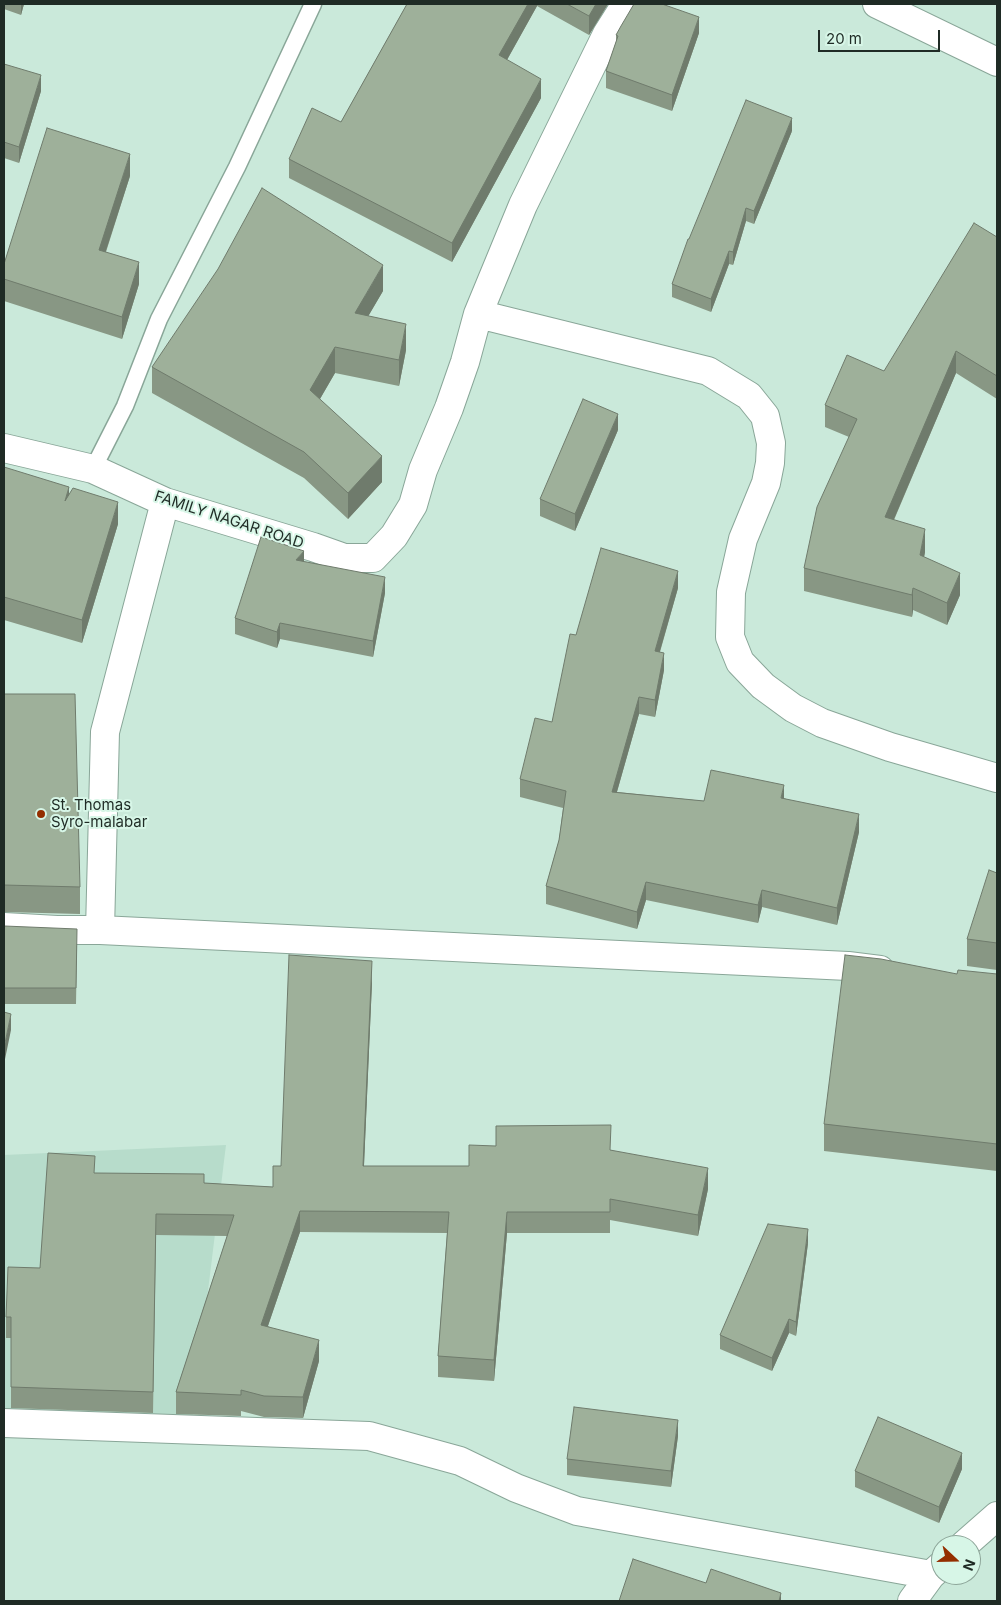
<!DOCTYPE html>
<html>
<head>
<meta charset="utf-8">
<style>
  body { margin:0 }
  #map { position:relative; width:1001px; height:1605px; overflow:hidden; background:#cae9da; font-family:Inter,sans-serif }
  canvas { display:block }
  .frame { position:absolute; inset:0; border:5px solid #1f2b25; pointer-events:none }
  .north { position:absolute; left:931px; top:1535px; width:50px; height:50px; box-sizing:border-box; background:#d7f6e7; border:1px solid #8da599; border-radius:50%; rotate:111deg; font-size:14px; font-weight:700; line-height:20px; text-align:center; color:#1f2b25 }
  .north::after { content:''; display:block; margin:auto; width:18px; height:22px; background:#942e00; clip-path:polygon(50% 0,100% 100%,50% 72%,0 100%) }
  .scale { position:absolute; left:818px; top:30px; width:122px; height:22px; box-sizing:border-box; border:2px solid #1f2b25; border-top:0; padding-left:6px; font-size:15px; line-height:18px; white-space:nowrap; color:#1f2b25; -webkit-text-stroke:4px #d7f6e7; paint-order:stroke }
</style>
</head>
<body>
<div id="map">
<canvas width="1001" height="1605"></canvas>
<div class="frame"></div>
<div class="north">N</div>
<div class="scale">20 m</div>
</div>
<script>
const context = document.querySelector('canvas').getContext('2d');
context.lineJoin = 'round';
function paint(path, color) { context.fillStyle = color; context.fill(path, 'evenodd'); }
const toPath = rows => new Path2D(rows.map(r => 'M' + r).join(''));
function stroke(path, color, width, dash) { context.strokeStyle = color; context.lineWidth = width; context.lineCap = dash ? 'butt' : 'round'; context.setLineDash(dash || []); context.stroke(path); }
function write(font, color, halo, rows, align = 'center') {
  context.font = font + ' Inter,sans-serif'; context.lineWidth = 4; context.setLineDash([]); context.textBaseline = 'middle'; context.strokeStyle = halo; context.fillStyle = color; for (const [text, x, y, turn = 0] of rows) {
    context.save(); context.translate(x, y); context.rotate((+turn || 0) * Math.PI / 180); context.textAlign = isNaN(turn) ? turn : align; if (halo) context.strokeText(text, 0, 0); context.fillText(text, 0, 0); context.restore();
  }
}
paint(toPath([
  [226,1145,192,1420,4,1418,4,1155]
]), '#b7dccb');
const lane = toPath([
  [93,469,125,406,159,319,237,167,313,4]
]);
const street = toPath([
  [877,4,997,62],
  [478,314,708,371,749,396,765,416,771,443,770,463,766,483,743,539,731,592,730,637,740,662,763,686,793,708,822,723,890,747,997,778],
  [4,448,93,469,165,502,313,547,344,558,373,558,394,536,413,505,423,470,449,408,465,362,478,314,523,205,607,34,626,4],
  [4,927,57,930,100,930,105,732,165,502],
  [100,930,848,966,880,970],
  [4,1423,369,1436,460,1461,516,1488,577,1511,931,1575],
  [964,1545,997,1516],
  [912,1601,931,1575,941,1566]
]);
stroke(lane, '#89a698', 19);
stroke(street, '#89a698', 30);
stroke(lane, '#fff', 16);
stroke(street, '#fff', 28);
paint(toPath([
  [4,4,24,4,21,15,4,9],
  [407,4,608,4,589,35,537,6,507,60,541,98,452,262,289,178,289,159,341,122],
  [699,33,672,111,606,88,606,71,616,42,616,35],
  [4,64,41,91,19,163,4,158],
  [792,131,754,224,746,221,733,265,729,264,711,312,672,297,672,284,689,239],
  [130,176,106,252,139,284,122,339,4,301,4,264],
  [997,237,997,399,956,373,894,520,925,552,924,557,960,595,947,625,913,610,912,617,804,591,804,568,849,437,825,427,825,405,884,371],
  [383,291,368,316,406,350,399,386,335,373,320,399,382,482,348,519,304,478,152,393,152,367],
  [618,430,575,531,540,516,540,499],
  [4,467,69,494,118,524,82,643,4,620],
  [304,562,385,593,373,657,280,639,277,648,235,634,235,618],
  [678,588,660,652,664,670,655,717,639,714,617,792,704,801,784,798,859,832,837,925,762,907,758,923,646,900,637,929,546,904,546,886,559,840,563,808,520,797,520,779,552,722,576,635],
  [4,694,80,887,80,914,4,912],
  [997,873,997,970,967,966,967,939],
  [4,926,77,946,76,1004,4,1004],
  [957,974,997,974,997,1171,824,1151,824,1124],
  [372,982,364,1166,469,1166,611,1150,708,1189,698,1236,610,1220,610,1233,507,1233,494,1381,438,1377,438,1356,447,1233,300,1232,268,1326,319,1361,303,1418,264,1417,241,1411,241,1416,176,1414,176,1392,227,1236,156,1235,153,1413,11,1408,11,1338,6,1338,6,1317,40,1268,95,1173,204,1183,273,1187,281,1166],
  [808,1243,796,1336,789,1333,772,1371,720,1349,720,1335],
  [678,1436,671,1487,567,1475,567,1459],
  [962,1469,939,1523,855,1487,855,1471]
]), '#889784');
paint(toPath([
  [21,4,24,4,21,15],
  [528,4,537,4,537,6,499,74,499,55],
  [596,4,608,4,589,35,589,16],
  [699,17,699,33,672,111,672,95],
  [41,75,41,91,19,163,19,147],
  [541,79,541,98,452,262,452,243],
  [792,118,792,131,754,224,754,211],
  [130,154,130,176,99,272,99,250],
  [746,208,746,221,733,265,733,252],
  [729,251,729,264,711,312,711,299],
  [139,262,139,284,122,339,122,317],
  [383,265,383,291,355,339,355,313],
  [406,324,406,350,399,386,399,360],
  [335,347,335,373,310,416,310,390],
  [956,351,956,373,885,540,885,517],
  [618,414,618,430,575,531,575,514],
  [382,456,382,482,348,519,348,493],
  [69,487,69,510,65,501],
  [118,502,118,524,82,643,82,620],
  [925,529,925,552,920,578,920,555],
  [304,551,304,568,296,560],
  [678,571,678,588,655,668,655,651],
  [960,573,960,595,947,625,947,603],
  [385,577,385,593,373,657,373,641],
  [913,588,913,610,912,617,912,595],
  [280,623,280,639,277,648,277,632],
  [664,653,664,670,655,717,655,700],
  [639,697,639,714,612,809,612,792],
  [784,785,784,802,781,798],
  [859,814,859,832,837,925,837,908],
  [646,882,646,900,637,929,637,912],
  [762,890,762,907,758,923,758,905],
  [372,961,372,982,363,1187,363,1166],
  [11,1014,11,1030,4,1064,4,1048],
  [708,1168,708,1189,698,1236,698,1215],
  [300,1211,300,1232,261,1346,261,1325],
  [507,1212,507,1233,494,1381,494,1360],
  [808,1229,808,1243,796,1336,796,1322],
  [789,1319,789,1333,772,1371,772,1358],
  [319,1340,319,1361,303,1418,303,1397],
  [678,1420,678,1436,671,1487,671,1471],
  [962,1453,962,1469,939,1523,939,1507],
  [781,1593,781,1601,779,1601]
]), '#6f7b6c');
const building = toPath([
  [407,4,528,4,499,55,541,79,452,243,289,159,312,108,341,122,407,4],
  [567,4,596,4,589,16,567,4],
  [634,4,662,4,699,17,672,95,606,71,618,36,616,35,621,26,634,4],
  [4,64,41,75,19,147,4,142,4,64],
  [746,100,792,118,754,211,746,208,733,252,729,251,711,299,672,284,688,239,689,239,746,100],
  [47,128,130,154,99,250,139,262,122,317,4,279,4,264,47,128],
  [262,188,383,265,355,313,406,324,399,360,335,347,310,390,382,456,348,493,304,452,152,367,218,269,262,188],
  [974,223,997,237,997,376,956,351,885,517,925,529,920,555,960,573,947,603,913,588,912,595,804,568,817,507,857,419,825,405,847,355,884,371,974,223],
  [583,399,618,414,575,514,540,499,583,399],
  [4,467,69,487,65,501,73,488,118,502,82,620,4,597,4,467],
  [261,537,304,551,296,560,385,577,373,641,280,623,277,632,235,618,261,537],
  [601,548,678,571,655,651,664,653,655,700,639,697,612,792,704,801,711,770,784,785,781,798,859,814,837,908,762,890,758,905,646,882,637,912,546,886,559,840,566,791,520,779,535,718,552,722,570,634,576,635,601,548],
  [4,694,75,694,80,887,4,885,4,694],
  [989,870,997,873,997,943,967,939,989,870],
  [4,926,77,929,76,988,4,988,4,926],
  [289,955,372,961,363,1166,469,1166,469,1145,496,1146,496,1126,611,1125,610,1150,708,1168,698,1215,610,1199,610,1212,507,1212,494,1360,438,1356,449,1212,300,1211,261,1325,319,1340,303,1397,264,1396,241,1390,241,1395,176,1392,234,1215,156,1214,153,1392,11,1387,11,1317,6,1317,8,1267,40,1268,48,1153,95,1156,94,1173,204,1174,204,1183,273,1187,273,1166,281,1166,289,955],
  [845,955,881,959,957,974,958,970,997,974,997,1144,824,1124,845,955],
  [4,1012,11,1014,4,1048,4,1012],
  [768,1224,808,1229,796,1322,789,1319,772,1358,720,1335,768,1224],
  [574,1407,678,1420,671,1471,567,1459,574,1407],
  [878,1417,962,1453,939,1507,855,1471,878,1417],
  [633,1559,706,1583,711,1569,781,1593,779,1601,619,1601,633,1559]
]);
paint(building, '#9eb09a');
stroke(building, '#6f7b6c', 1);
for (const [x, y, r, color] of [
  [41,814,5,"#942e00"]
]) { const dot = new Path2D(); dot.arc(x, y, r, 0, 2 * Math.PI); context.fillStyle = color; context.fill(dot); stroke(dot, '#d7f6e7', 2); }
write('15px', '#1f2b25', '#d7f6e7', [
  ["FAMILY NAGAR ROAD",229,520,18]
]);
write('15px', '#1f2b25', '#d7f6e7', [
  ["St. Thomas",51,805],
  ["Syro-malabar",51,822]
], 'left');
</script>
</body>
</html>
